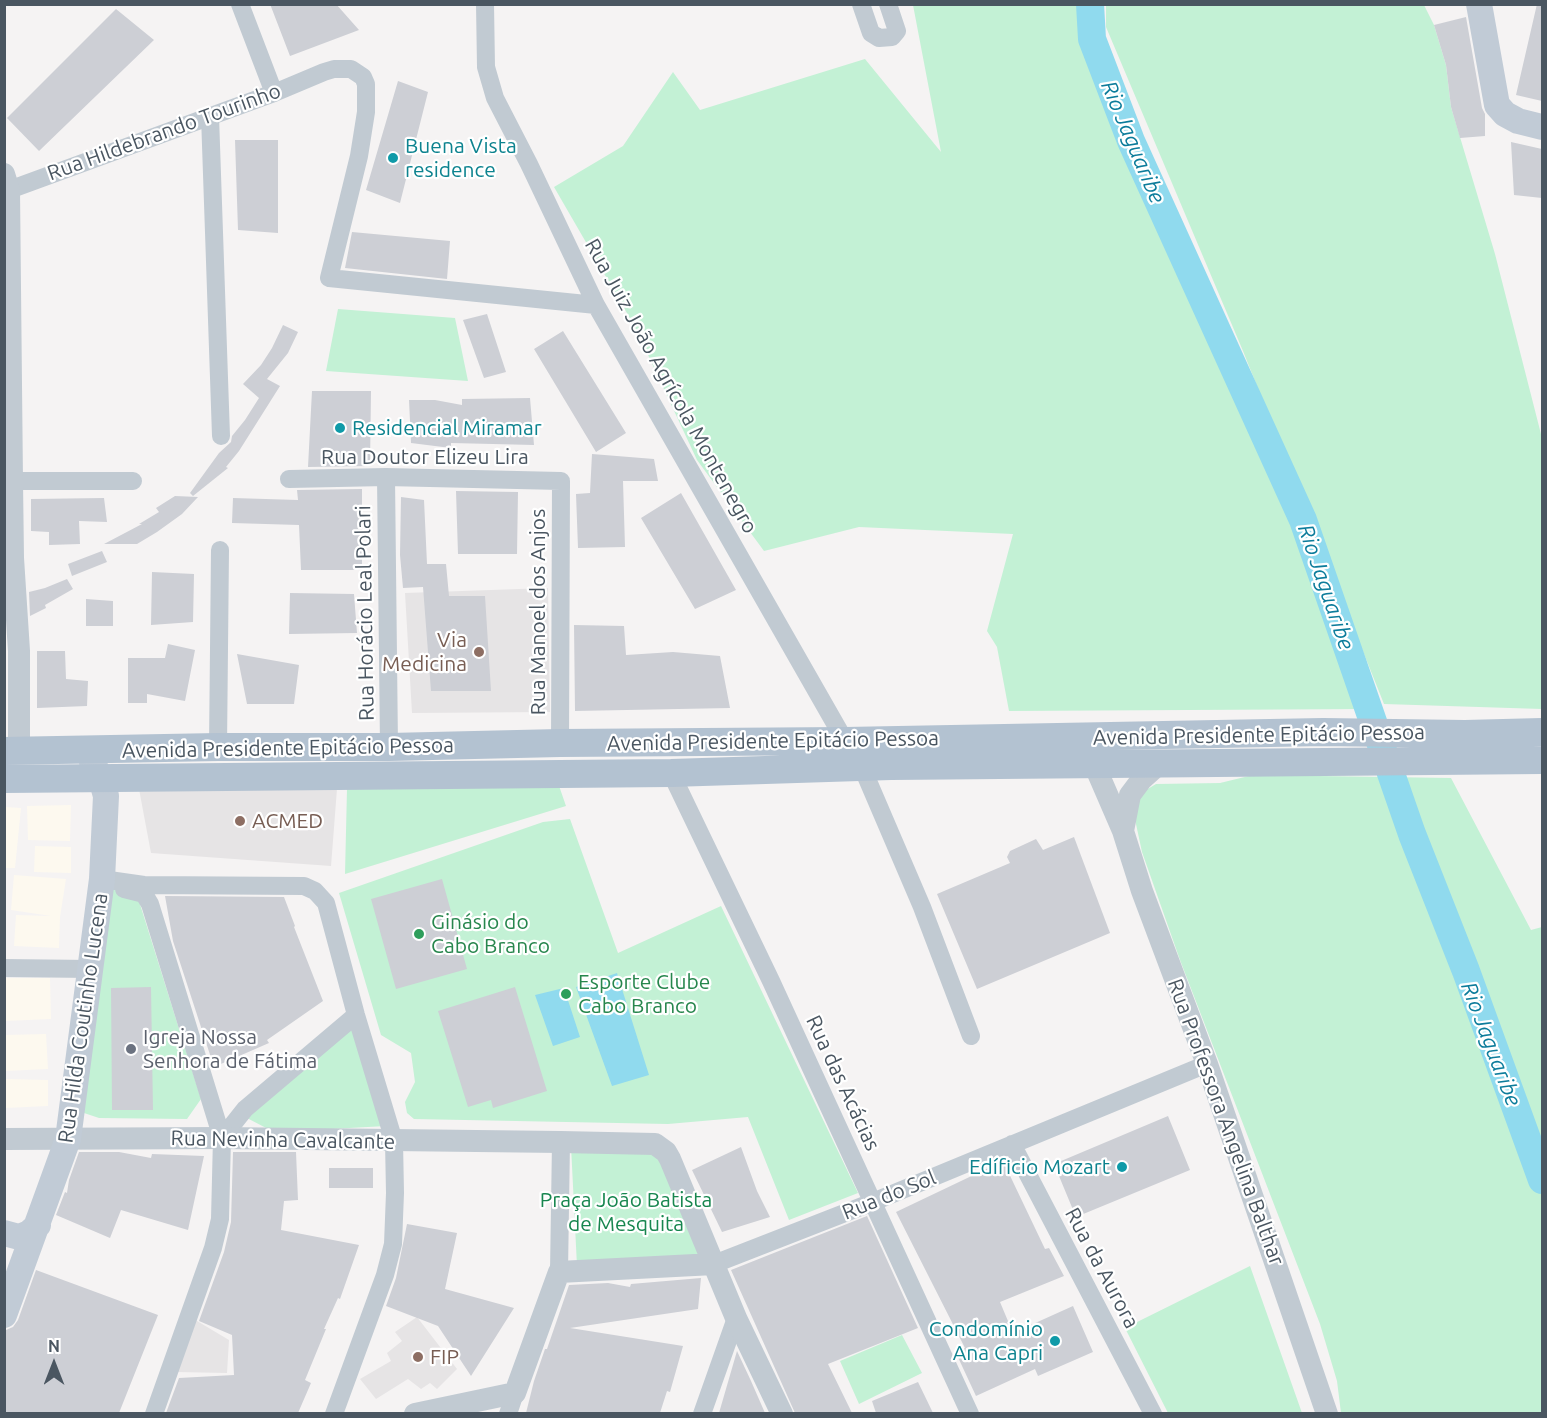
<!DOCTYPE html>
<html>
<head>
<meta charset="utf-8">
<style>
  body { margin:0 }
  #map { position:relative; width:1547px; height:1418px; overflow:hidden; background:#f5f3f3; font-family:Ubuntu,sans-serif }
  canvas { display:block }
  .frame { position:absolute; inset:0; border:6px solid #4a5661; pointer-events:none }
  .north { position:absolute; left:24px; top:1334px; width:60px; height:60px; -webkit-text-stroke:4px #fff; paint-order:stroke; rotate:0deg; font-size:16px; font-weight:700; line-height:24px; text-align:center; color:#4a5661 }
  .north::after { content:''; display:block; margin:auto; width:21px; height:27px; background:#4a5661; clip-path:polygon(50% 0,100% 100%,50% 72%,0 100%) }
</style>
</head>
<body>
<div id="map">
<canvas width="1547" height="1418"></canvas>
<div class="frame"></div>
<div class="north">N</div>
</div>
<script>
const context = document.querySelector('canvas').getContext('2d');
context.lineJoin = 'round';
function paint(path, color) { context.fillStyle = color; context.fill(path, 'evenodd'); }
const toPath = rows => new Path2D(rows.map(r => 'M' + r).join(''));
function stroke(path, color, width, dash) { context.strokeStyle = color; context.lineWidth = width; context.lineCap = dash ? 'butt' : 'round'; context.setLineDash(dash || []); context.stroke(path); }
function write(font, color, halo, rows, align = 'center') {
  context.font = font + ' Ubuntu,sans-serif'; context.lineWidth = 4.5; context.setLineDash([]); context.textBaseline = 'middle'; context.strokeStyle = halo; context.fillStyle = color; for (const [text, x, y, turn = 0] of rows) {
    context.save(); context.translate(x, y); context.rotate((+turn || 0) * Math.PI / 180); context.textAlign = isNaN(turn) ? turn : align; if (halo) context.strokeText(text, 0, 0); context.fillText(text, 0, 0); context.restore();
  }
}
paint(toPath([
  [71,805,70,841,28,840,27,806],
  [5,807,21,808,15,868,5,868],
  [35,846,71,847,71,873,34,872],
  [14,875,66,879,60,917,59,948,14,946,16,915,51,916,11,910],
  [5,978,50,978,51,1019,5,1021],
  [46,1034,48,1069,5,1071,5,1035],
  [5,1079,48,1080,48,1106,5,1108]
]), '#fdf9ef');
paint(toPath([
  [548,588,550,712,412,713,405,593],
  [139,789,337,789,331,866,151,853],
  [417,1317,457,1369,437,1389,430,1383,421,1389,408,1379,376,1399,360,1379,391,1361,387,1353,402,1341,395,1332],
  [192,1318,229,1340,227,1373,176,1372]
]), '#e6e4e5');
paint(toPath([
  [913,5,1091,5,1092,39,1303,520,1368,709,1009,711,997,647,987,631,1013,534,859,527,764,551,697,460,635,327,554,187,623,146,673,72,700,110,865,59,941,152],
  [1106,5,1424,5,1434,25,1446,65,1451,107,1495,254,1542,438,1542,709,1384,704,1243,351,1106,27],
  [338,309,455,318,468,381,326,371],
  [1253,775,1451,778,1531,930,1542,927,1542,1413,1341,1413,1337,1381,1320,1324,1180,960,1142,852,1133,810,1141,793,1156,784,1220,783],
  [557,780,566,806,345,874,347,789],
  [570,819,618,953,721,906,858,1193,789,1220,748,1117,668,1124,414,1119,407,1113,405,1102,415,1082,411,1053,381,1035,339,893,543,822],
  [115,885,139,901,201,1099,187,1119,99,1118,78,1111,106,895],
  [352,1023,386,1126,313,1130,270,1130,245,1117],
  [571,1146,654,1147,701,1259,577,1266],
  [1250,1266,1302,1413,1168,1413,1125,1328],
  [902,1335,922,1373,859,1404,840,1361]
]), '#c3f1d5');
paint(toPath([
  [617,973,649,1075,612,1086,576,987],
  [564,988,580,1037,553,1046,535,995]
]), '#90daee');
stroke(toPath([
  [1090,4,1092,39,1131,141,1303,520,1412,834,1466,971,1542,1180]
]), '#90daee', 28);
paint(toPath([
  [270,4,336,4,359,30,290,56],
  [1537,4,1542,4,1542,101,1516,95],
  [116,9,154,40,39,151,7,118],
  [1466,17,1482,108,1485,114,1485,136,1460,138,1451,107,1446,65,1434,25],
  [398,81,428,92,400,203,366,190],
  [235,140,278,140,278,233,238,230],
  [1511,142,1542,149,1542,198,1514,195],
  [352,232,450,241,447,279,345,268],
  [487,314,506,372,484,378,463,320],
  [283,325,298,332,288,353,267,379,280,386,239,451,226,467,228,468,193,496,190,493,219,453,231,442,232,436,245,420,259,398,243,384,261,365,272,348],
  [563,331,626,433,596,452,534,349],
  [312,391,371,391,370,466,308,467],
  [530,398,534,445,451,443,451,448,411,443,409,400,435,400,462,405,462,399],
  [592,454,654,459,658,481,623,481,625,547,578,548,576,494,590,493],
  [362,489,362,570,301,570,299,525,232,523,233,498,298,500,297,490],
  [456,491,518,492,517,554,458,554],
  [681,493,736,590,695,609,641,518],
  [175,496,198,497,182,514,157,532,137,544,104,544,142,524,139,524,159,512,156,508],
  [401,497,424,500,427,564,446,564,449,596,485,596,491,691,431,691,423,587,403,588,400,555],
  [104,498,107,522,79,521,80,544,49,545,49,532,31,531,31,499],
  [102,551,107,562,72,576,68,564],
  [152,572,194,574,193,622,151,625],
  [67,579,73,589,45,605,46,608,30,616,29,592,45,588],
  [290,593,354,594,357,633,289,634],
  [86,599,113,601,113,626,86,626],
  [574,625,624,626,626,655,673,652,720,656,730,708,575,711],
  [168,644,195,650,185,701,147,694,147,703,128,703,128,658,165,658],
  [37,651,65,651,66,679,88,681,87,706,37,708],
  [237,654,299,665,294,704,247,704],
  [1074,837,1110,933,977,989,937,894,1010,863,1007,857,1010,851,1036,839,1043,850],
  [442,879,467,969,396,989,371,899],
  [165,896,284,897,295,926,294,927,323,1001,267,1040,269,1043,214,1067,173,941],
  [151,987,153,1110,112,1110,111,988],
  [515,987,547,1091,493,1108,491,1100,468,1107,438,1011],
  [1168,1116,1190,1170,1076,1217,1054,1164],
  [741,1147,757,1191,770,1217,722,1232,692,1170],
  [79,1152,119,1152,151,1158,152,1154,204,1156,188,1230,121,1210,110,1238,56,1215,65,1192,67,1193,69,1180],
  [233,1152,296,1152,298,1200,284,1201,281,1230,359,1245,340,1299,338,1298,324,1329,326,1329,305,1380,311,1383,298,1413,166,1413,179,1378,234,1375,232,1335,199,1321,224,1252,231,1222],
  [1003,1161,1045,1249,1049,1248,1064,1276,1000,1302,1013,1333,1073,1306,1093,1352,1038,1376,1035,1369,976,1396,956,1353,965,1348,896,1212],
  [329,1168,373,1168,373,1188,329,1188],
  [867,1216,918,1328,828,1364,852,1413,795,1413,731,1270],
  [407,1224,457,1233,445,1289,514,1308,471,1376,438,1326,386,1306,396,1278],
  [36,1270,158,1315,119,1413,4,1413,4,1335,6,1330,13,1327,18,1320],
  [701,1278,698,1309,570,1328,683,1346,670,1392,667,1391,660,1413,526,1413,534,1381,545,1349,547,1349,569,1285,608,1283,630,1287,631,1284],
  [737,1351,751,1381,765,1413,719,1413],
  [918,1382,933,1413,876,1413,872,1401]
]), '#cdcfd5');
stroke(toPath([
  [240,4,274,93],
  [485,4,486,67,495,98,529,164,596,305,845,741],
  [861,4,871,33,879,38,892,37,897,31,888,4],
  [210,116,221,436],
  [9,190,274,93,324,72,334,69,351,69,363,77,366,84,366,112,359,156,329,278,596,305],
  [386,477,389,747],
  [289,479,386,477,561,481,560,743],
  [4,481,133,481],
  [218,747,220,550],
  [862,767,922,907,971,1036],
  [671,773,771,981,970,1414],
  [102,879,144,885,304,886,315,891,326,903,356,1015,394,1141,395,1193,393,1244,385,1275,334,1414],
  [124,889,144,894,150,904,222,1138,220,1219,213,1248,154,1414],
  [4,968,91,969],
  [222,1138,245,1109,356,1015],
  [1012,1144,1153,1414],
  [714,1264,873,1202,1207,1064],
  [559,1272,561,1142],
  [508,1414,515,1393],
  [702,1414,736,1318]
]), '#c1cad2', 18);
stroke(toPath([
  [4,174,9,190,12,481,13,558,19,651,19,751],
  [1094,764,1123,831,1142,891,1207,1064,1327,1414],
  [1123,831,1130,795,1142,779,1161,762],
  [4,1139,222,1138,561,1142,655,1144,666,1152,670,1159,736,1318,782,1414],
  [415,1414,515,1393,559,1272,714,1264]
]), '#c1cad2', 22);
stroke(toPath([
  [1479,4,1497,105,1505,114,1518,121,1542,127],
  [4,1233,19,1237,29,1233,38,1225],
  [4,1315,68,1139,102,879,106,796,101,778,92,762]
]), '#c1cbd6', 26);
stroke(toPath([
  [4,751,218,747,389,747,560,743,845,741,1323,732,1465,734,1542,732],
  [4,779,671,773,891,766,1542,760]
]), '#b3c2d1', 28);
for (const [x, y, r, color] of [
  [393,158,6,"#0f9aa8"],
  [340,428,6,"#0f9aa8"],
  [479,652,6,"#8d6e63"],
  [240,821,6,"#8d6e63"],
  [419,934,6,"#2e9e5b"],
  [566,994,6,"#2e9e5b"],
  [131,1049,6,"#6b7280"],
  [1122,1167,6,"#0f9aa8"],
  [1055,1341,6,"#0f9aa8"],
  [418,1357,6,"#8d6e63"]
]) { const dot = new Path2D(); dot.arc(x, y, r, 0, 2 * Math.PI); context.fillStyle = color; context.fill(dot); stroke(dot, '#fff', 2); }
write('21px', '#4a5661', '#fff', [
  ["Rua Hildebrando Tourinho",164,132,-20],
  ["Rua Juiz João Agrícola Montenegro",671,386,61],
  ["Rua Doutor Elizeu Lira",425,457],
  ["Rua Manoel dos Anjos",538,612,-90],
  ["Rua Horácio Leal Polari",365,613,-91],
  ["Avenida Presidente Epitácio Pessoa",1259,735,-1],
  ["Avenida Presidente Epitácio Pessoa",773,741,-1],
  ["Avenida Presidente Epitácio Pessoa",288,748,-1],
  ["Rua Hilda Coutinho Lucena",83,1018,-82],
  ["Rua das Acácias",843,1083,65],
  ["Rua Professora Angelina Balthar",1226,1122,70],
  ["Rua Nevinha Cavalcante",283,1140,1],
  ["Rua do Sol",889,1195,-22],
  ["Rua da Aurora",1102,1268,62]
]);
write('21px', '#0d838f', '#fff', [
  ["Buena Vista",405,146],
  ["residence",405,170],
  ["Residencial Miramar",352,428],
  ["Edíficio Mozart",1110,1167,"right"],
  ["Condomínio",1043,1329,"right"],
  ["Ana Capri",1043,1353,"right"]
], 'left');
write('21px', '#785e54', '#fff', [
  ["Via",467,640,"right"],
  ["Medicina",467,664,"right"],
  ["ACMED",252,821],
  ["FIP",430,1357]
], 'left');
write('21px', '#27864d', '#fff', [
  ["Ginásio do",431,922],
  ["Cabo Branco",431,946],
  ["Esporte Clube",578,982],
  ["Cabo Branco",578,1006]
], 'left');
write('21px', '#5b616d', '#fff', [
  ["Igreja Nossa",143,1037],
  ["Senhora de Fátima",143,1061]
], 'left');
write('21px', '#17864f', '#fff', [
  ["Praça João Batista",626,1200],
  ["de Mesquita",626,1224]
]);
write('italic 22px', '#0c7c9b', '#fff', [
  ["Rio Jaguaribe",1133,142,67],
  ["Rio Jaguaribe",1326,587,71],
  ["Rio Jaguaribe",1491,1044,69]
]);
</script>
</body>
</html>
